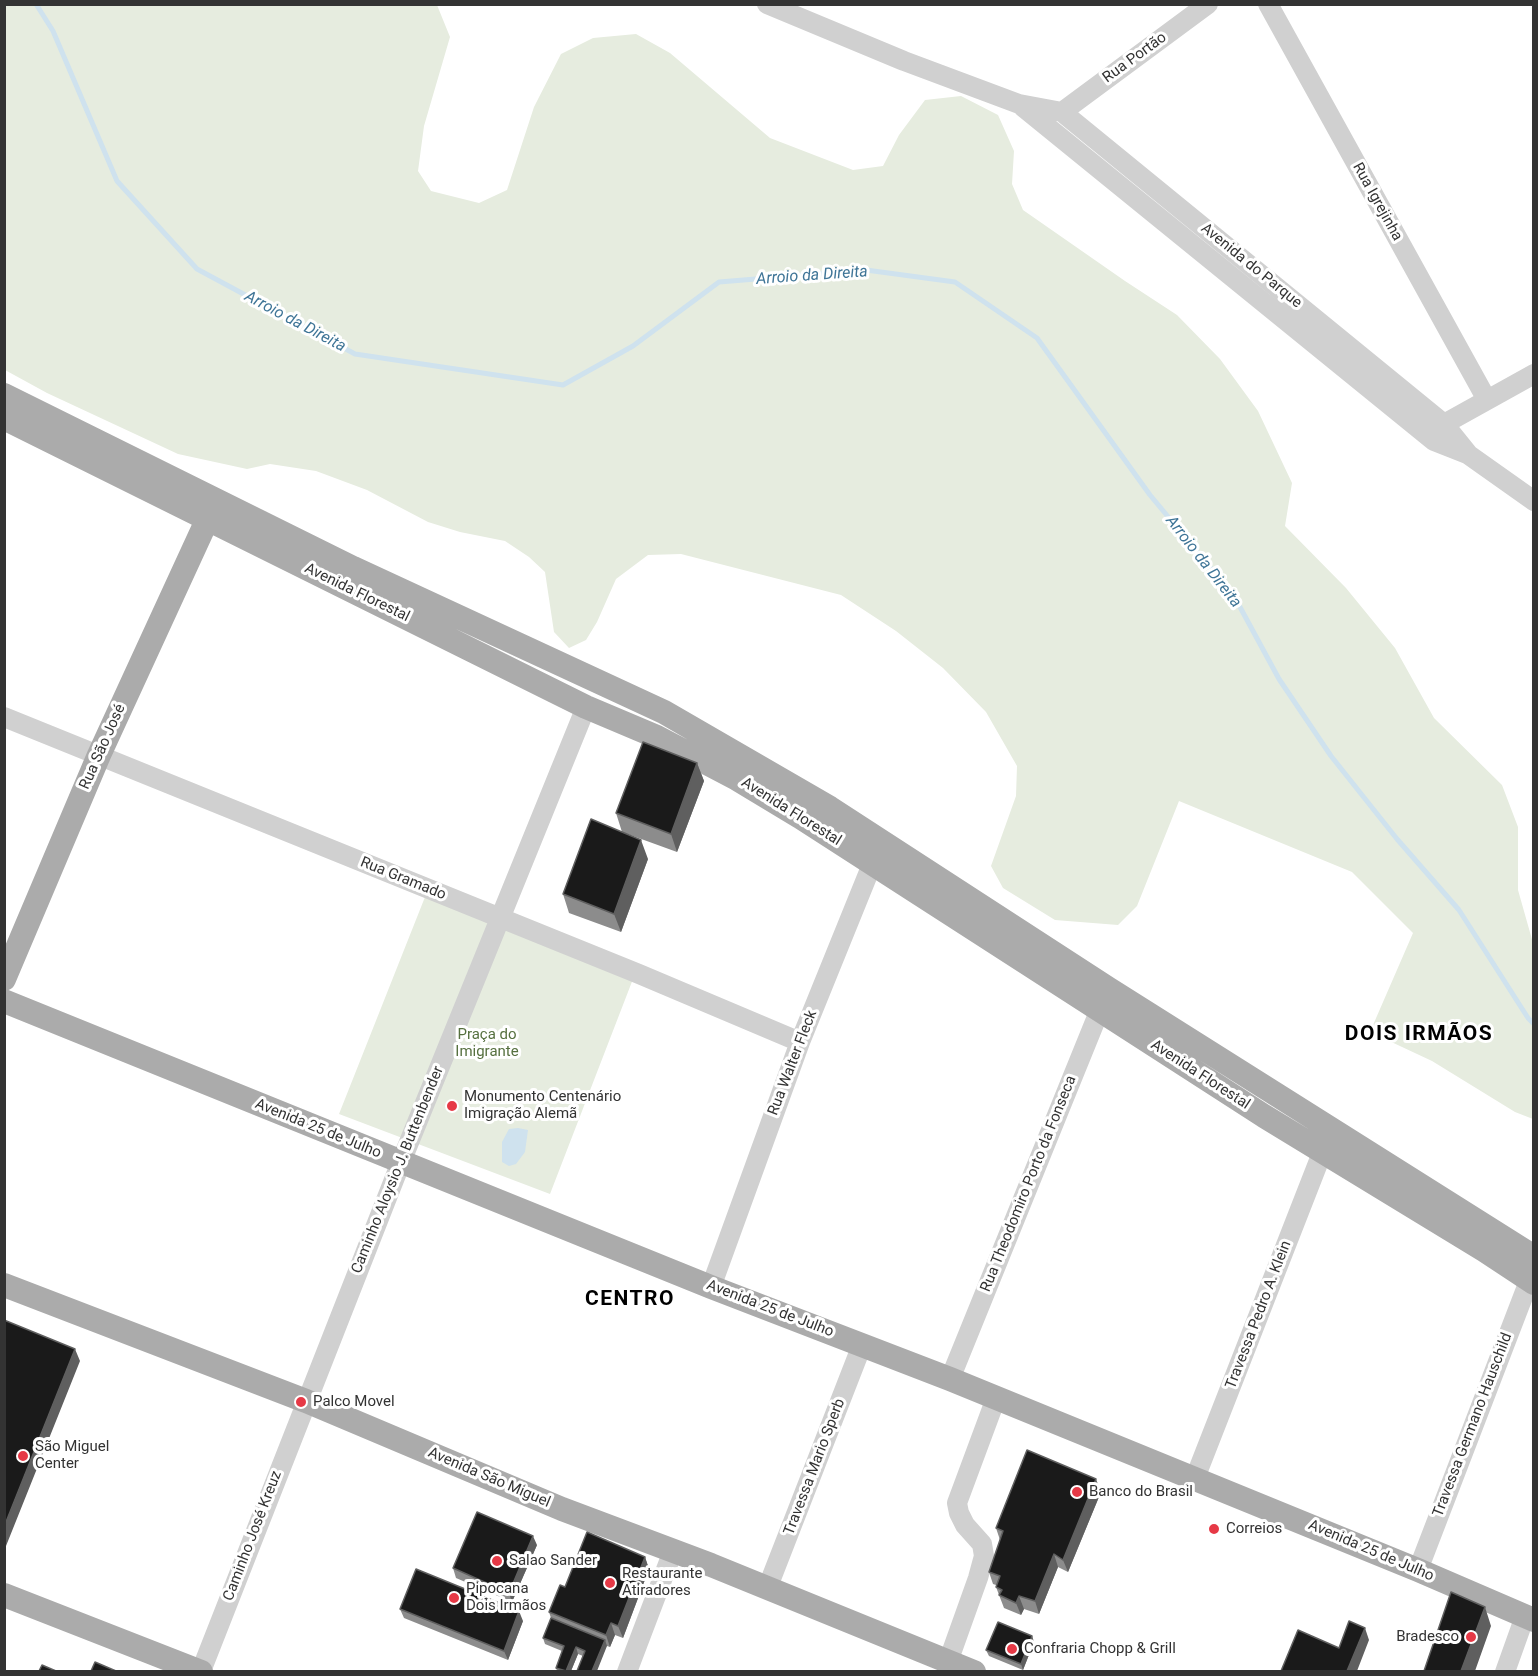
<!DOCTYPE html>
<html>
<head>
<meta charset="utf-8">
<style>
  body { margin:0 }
  #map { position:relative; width:1538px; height:1676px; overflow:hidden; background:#fff; font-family:Roboto,sans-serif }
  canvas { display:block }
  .frame { position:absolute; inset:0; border:6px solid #333; pointer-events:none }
</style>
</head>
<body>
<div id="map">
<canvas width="1538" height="1676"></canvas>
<div class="frame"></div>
</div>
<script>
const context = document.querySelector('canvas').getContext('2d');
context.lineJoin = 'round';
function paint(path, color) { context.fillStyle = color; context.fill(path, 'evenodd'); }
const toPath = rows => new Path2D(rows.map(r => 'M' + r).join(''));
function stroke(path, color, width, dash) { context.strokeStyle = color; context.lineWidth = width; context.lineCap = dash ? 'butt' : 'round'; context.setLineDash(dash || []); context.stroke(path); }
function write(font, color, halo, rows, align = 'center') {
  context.font = font + ' Roboto,sans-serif'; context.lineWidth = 6; context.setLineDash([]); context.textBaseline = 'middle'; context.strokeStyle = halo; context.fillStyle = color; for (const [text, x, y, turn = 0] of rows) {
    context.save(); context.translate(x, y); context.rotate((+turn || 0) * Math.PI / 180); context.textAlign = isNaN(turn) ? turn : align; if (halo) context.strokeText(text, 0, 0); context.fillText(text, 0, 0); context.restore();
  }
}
paint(toPath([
  [4,5,437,5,450,37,424,126,418,171,431,191,479,203,507,190,534,107,561,54,593,38,636,34,670,53,770,138,853,170,883,166,899,135,925,100,961,96,998,115,1014,151,1012,184,1023,210,1125,281,1177,315,1220,359,1258,411,1292,483,1285,526,1346,588,1395,648,1434,718,1502,785,1518,827,1518,890,1533,943,1533,1119,1515,1112,1432,1061,1370,1032,1413,933,1352,872,1179,801,1137,906,1118,925,1055,920,1003,888,991,866,1016,796,1017,766,986,712,943,668,896,631,841,595,681,554,648,555,616,579,597,622,586,640,569,648,554,632,545,572,529,557,505,541,460,532,428,522,367,490,316,471,270,464,247,469,178,454,47,393,5,370],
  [425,897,633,979,550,1194,339,1114]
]), '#e6ecdf');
paint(toPath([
  [518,1128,528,1130,525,1152,516,1164,509,1166,502,1162,502,1142,509,1129]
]), '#cfe2ee');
stroke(toPath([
  [36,4,53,31,117,181,197,269,355,354,563,385,633,346,719,282,866,270,955,282,1037,338,1150,495,1234,596,1279,679,1331,756,1397,839,1459,910,1528,1018,1534,1024]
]), '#cfe2ee', 5);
stroke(toPath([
  [767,4,904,61,1019,104,1062,112,1444,424,1469,455,1534,501],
  [1268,4,1487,400],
  [1023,107,1434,441,1467,454],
  [1062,112,1208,4],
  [1444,424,1534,374],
  [4,717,639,974,800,1042],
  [711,1287,800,1042,877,852],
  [950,1379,1105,997],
  [1195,1478,1322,1153],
  [1418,1570,1529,1281],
  [767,1589,862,1345],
  [948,1662,978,1578,984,1556,982,1544,965,1525,959,1513,957,1503,996,1398],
  [201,1671,401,1162,586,707],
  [627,1672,673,1551],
  [1505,1672,1525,1616]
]), '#d0d0d0', 20);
stroke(toPath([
  [4,395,353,568,664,712,830,808,1109,989,1534,1257],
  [4,418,586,707,657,737,737,779,800,817,1264,1116,1484,1250,1534,1283],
  [4,979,99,755,208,518],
  [4,1001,711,1287,950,1379,1418,1570,1534,1620],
  [4,1285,306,1401,562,1509,711,1565,974,1672],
  [4,1595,201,1672]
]), '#ababab', 24);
paint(toPath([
  [697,763,704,781,677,852,622,832,616,813],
  [648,859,621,932,569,913,563,894],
  [1101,1492,1068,1572,1058,1567,1039,1614,1024,1609,1021,1615,1004,1608,996,1587,996,1585,993,1584,989,1572,1000,1540,996,1528],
  [537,1545,512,1602,456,1578,453,1568],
  [645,1557,649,1569,623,1638,615,1635,610,1647,607,1646,583,1656,578,1654,571,1671,557,1671,556,1668,562,1651,545,1644,543,1638,551,1618,549,1612,565,1587],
  [400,1609,523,1621,508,1660,404,1618],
  [1032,1636,1034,1642,1023,1670,989,1656,986,1650]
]), '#8c8c8c');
paint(toPath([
  [697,763,704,781,677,852,671,834],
  [641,840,648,859,621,932,614,914],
  [75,1349,80,1361,4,1551,4,1527],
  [1096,1479,1101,1492,1068,1572,1063,1560],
  [533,1536,537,1545,512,1602,509,1593],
  [1054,1554,1058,1567,1039,1614,1035,1601],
  [645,1557,649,1569,623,1638,618,1626],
  [1019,1596,1024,1609,1021,1615,1016,1603],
  [1485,1607,1491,1626,1475,1671,1461,1671],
  [519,1611,523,1621,508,1660,504,1651],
  [611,1623,615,1635,610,1647,606,1635],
  [1365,1628,1369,1640,1357,1671,1347,1671],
  [1032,1636,1034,1642,1023,1670,1021,1664],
  [605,1640,607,1646,597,1671,592,1671],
  [576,1647,578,1654,571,1671,566,1671]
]), '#5f5f5f');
const building = toPath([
  [643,742,697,763,671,834,616,813,643,742],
  [591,819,641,840,614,914,563,894,591,819],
  [4,1320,75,1349,4,1527,4,1320],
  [1027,1450,1096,1479,1063,1560,1054,1554,1035,1601,1019,1596,1016,1603,999,1595,1002,1590,996,1587,1000,1576,989,1572,1003,1531,996,1528,1027,1450],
  [477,1512,533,1536,509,1593,453,1568,477,1512],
  [587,1532,645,1557,618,1626,611,1623,606,1635,549,1612,560,1585,565,1587,587,1532],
  [416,1569,519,1611,504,1651,400,1609,416,1569],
  [1451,1592,1485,1607,1461,1671,1424,1671,1451,1592],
  [551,1618,605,1640,592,1671,577,1671,585,1651,576,1647,566,1671,556,1668,564,1646,543,1638,551,1618],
  [1349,1621,1365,1628,1347,1671,1281,1671,1298,1630,1339,1648,1349,1621],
  [998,1622,1032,1636,1021,1664,986,1650,998,1622],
  [95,1662,116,1671,91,1671,95,1662],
  [42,1665,56,1671,39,1671,42,1665]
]);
paint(building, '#1a1a1a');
stroke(building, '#5f5f5f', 1.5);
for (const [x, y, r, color] of [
  [452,1106,6,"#e63946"],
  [301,1402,6,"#e63946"],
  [23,1456,6,"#e63946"],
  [1077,1492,6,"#e63946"],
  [1214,1529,6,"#e63946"],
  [497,1561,6,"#e63946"],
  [610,1583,6,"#e63946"],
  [454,1598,6,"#e63946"],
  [1471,1637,6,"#e63946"],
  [1012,1649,6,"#e63946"]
]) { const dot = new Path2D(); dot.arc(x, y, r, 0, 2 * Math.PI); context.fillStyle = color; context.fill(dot); stroke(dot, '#fff', 2); }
write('15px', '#333', '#fff', [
  ["Rua Portão",1135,58,-36],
  ["Rua Igrejinha",1377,202,61],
  ["Avenida do Parque",1251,266,39],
  ["Avenida Florestal",357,593,26],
  ["Rua São José",103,747,-66],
  ["Avenida Florestal",791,812,32],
  ["Rua Gramado",403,879,22],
  ["Rua Walter Fleck",793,1063,-69],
  ["Avenida Florestal",1200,1075,33],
  ["Avenida 25 de Julho",318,1129,22],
  ["Caminho Aloysio J. Buttenbender",398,1170,-68],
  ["Rua Theodomiro Porto da Fonseca",1029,1184,-68],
  ["Avenida 25 de Julho",770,1309,21],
  ["Travessa Pedro A. Klein",1259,1315,-69],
  ["Travessa Germano Hauschild",1473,1425,-69],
  ["Travessa Mario Sperb",815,1467,-69],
  ["Avenida São Miguel",489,1478,23],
  ["Caminho José Kreuz",253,1536,-69],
  ["Avenida 25 de Julho",1371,1551,23]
]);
write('15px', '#56703f', '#fff', [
  ["Praça do",487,1035],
  ["Imigrante",487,1052]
]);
write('15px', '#333', '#fff', [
  ["Monumento Centenário",464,1097],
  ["Imigração Alemã",464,1114],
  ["Palco Movel",313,1402],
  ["São Miguel",35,1447],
  ["Center",35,1464],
  ["Banco do Brasil",1089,1492],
  ["Correios",1226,1529],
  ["Salao Sander",509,1561],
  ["Restaurante",622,1574],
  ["Atiradores",622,1591],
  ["Pipocana",466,1589],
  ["Dois Irmãos",466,1606],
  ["Bradesco",1459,1637,"right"],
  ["Confraria Chopp & Grill",1024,1649]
], 'left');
write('italic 16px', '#3f7597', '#fff', [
  ["Arroio da Direita",812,276,-4],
  ["Arroio da Direita",295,322,28],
  ["Arroio da Direita",1203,562,52]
]);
context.letterSpacing = '1.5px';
write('bold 21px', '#000', '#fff', [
  ["DOIS IRMÃOS",1419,1035],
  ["CENTRO",630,1300]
]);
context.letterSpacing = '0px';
</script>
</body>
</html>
